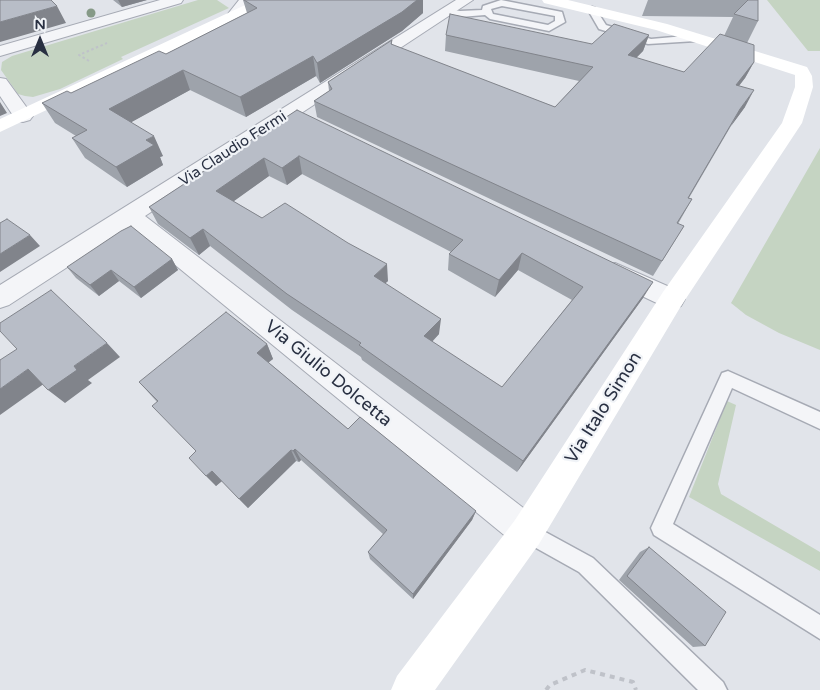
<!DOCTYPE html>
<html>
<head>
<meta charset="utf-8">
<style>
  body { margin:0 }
  #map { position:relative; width:820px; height:690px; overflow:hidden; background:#e1e4ea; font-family:"Varela Round",sans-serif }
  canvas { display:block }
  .north { position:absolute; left:15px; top:15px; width:50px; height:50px; -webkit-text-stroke:4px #f0f3f7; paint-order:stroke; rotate:0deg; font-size:14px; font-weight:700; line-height:20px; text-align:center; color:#293042 }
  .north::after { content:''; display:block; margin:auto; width:18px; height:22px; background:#293042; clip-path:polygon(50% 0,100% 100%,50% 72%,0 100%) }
</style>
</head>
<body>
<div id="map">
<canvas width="820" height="690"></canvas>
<div class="north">N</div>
</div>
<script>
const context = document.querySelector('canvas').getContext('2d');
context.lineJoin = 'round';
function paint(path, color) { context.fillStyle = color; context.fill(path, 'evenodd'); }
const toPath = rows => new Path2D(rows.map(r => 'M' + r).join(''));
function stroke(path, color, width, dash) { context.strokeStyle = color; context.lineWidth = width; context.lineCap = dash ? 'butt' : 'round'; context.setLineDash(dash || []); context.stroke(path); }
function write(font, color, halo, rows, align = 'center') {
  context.font = font + ' "Varela Round",sans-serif'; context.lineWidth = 4.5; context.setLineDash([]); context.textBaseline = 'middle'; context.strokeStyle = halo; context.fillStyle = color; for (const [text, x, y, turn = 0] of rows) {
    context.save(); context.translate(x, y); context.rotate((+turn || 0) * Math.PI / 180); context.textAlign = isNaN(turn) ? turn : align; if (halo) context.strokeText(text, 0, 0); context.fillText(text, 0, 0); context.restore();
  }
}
paint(toPath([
  [198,0,217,0,229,8,121,57,123,59,60,89,33,97,25,96,18,94,1,70,2,62,12,56],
  [767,0,820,0,820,51,808,51],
  [820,148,820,350,779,333,746,315,731,303],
  [727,401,736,405,718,484,721,494,820,552,820,571,689,497]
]), '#c5d4c2');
const lane = toPath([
  [501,0,562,12,565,22,549,31,490,19,485,15,460,17,444,12,448,9,460,11,482,10,483,6,501,0],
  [502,6,555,16,555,21,548,25,493,14,491,9,502,6],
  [592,7,595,8,606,25,651,39,696,35,701,38,696,41,648,44,599,29,588,10,592,7],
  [728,371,820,412,820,429,732,388,673,524,820,615,820,639,654,535,651,528,722,373,728,371],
  [527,522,593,558,723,682,727,690,698,690,579,572,520,539,517,532,520,525,527,522]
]);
const street = toPath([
  [160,0,183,0,181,3,0,56,0,46,160,0],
  [239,0,258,0,248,7,240,18,230,18,227,15,239,0],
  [456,0,473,0,145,216,539,520,544,532,539,544,527,549,515,544,129,227,9,305,0,308,0,285,456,0],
  [0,78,6,79,30,112,33,116,30,120,23,122,16,120,0,96,0,78],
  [615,263,681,292,685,299,681,306,672,309,663,306,606,279,603,272,606,265,615,263]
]);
stroke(lane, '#a6aab4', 3);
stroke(street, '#a6aab4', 2);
stroke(toPath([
  [89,61,79,55,107,43]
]), '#bfc2c9', 2, [2.5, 2.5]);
stroke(toPath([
  [546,690,550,685,585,670,633,682,636,690]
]), '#bfc2c9', 4, [5, 5]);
paint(lane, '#f4f5f8');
paint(street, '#f4f5f8');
paint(toPath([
  [256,0,275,0,273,3,0,132,0,119,256,0],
  [542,0,568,0,667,24,807,67,812,76,813,87,802,123,681,306,539,544,435,690,391,690,397,676,515,520,663,292,782,123,795,87,795,75,656,30,544,3,542,0]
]), '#fff');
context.fillStyle = '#869a87';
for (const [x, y] of [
  [91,13]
]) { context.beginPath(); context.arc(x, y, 4.5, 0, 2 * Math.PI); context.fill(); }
paint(toPath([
  [113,0,147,0,122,7],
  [243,0,423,13,402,31,320,83,316,76,246,117,190,90,131,122,163,156,160,157,163,165,127,187,85,158,72,138,76,136,55,123,42,103,71,93,166,54,247,13],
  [648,0,758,0,758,21,747,43,754,62,745,78,739,86,745,107,731,126,689,198,692,199,678,224,684,226,653,276,317,117,314,101,329,91,328,82,392,40,392,45,555,107,579,81,445,51,446,35,592,44,649,35,643,51,636,58,684,72,724,36,733,17,642,16],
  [297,110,643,298,517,472,362,360,361,357,292,310,210,246,199,255,158,224,149,207],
  [302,174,451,252,449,254,448,270,495,297,518,270,572,300,502,387,432,342,439,334,385,283,388,281,262,218,233,201,269,176,287,185],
  [172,259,178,270,141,298,119,281,99,296,76,278,67,267],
  [267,344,273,359,268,362,348,429,476,511,472,520,413,599,370,559,368,552,383,534,301,460,299,462,296,461,248,508,222,481,216,486,196,451,157,402,139,382],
  [649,547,705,646,693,647,619,580,640,552]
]), '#9ea3ab');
paint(toPath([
  [118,0,147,0,122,7],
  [417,0,423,0,423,13,402,31,320,83,317,63],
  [57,6,66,23,0,42,0,22],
  [649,35,643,51,623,71,628,55],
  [313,56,316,76,246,117,240,97],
  [754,62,745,78,727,101,736,85],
  [183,70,190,90,119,129,109,109],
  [754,90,745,107,731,126,740,109],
  [0,102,7,113,0,116],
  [154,136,163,156,160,157,163,165,127,187,116,167,146,140],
  [299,156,302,174,287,185,282,168],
  [264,158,269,176,223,209,216,191],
  [203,229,210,246,199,255,190,238],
  [30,235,40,246,0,272,0,254],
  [522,253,518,270,495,297,499,280],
  [172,259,178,270,141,298,134,287],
  [387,264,388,281,375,293,374,276],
  [111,270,119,281,99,296,90,285],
  [653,282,643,298,517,472,523,461],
  [441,319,439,334,423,351,424,336],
  [107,343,120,357,88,380,92,383,65,403,48,390,74,366],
  [267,344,273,359,263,367,257,353],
  [28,369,45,383,0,415,0,389],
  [295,449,301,460,299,462,293,451],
  [291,450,296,461,248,508,239,499],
  [212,471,222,481,216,486,206,476],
  [476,511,472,520,413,599,413,594]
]), '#81848b');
const building = toPath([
  [0,0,51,0,57,6,0,22,0,0],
  [244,0,417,0,402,12,317,63,313,56,240,97,183,70,109,109,154,136,146,140,154,145,116,167,72,138,87,130,42,103,67,91,71,93,159,51,166,54,257,8,244,0],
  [748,0,758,0,758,21,734,14,748,0],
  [450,14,592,44,614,24,649,35,628,55,684,72,720,34,754,45,754,62,736,85,754,90,740,109,688,198,692,199,677,223,684,226,662,261,314,101,332,89,328,82,392,40,391,44,555,107,593,67,446,35,450,14],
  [297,110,653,282,523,461,359,345,361,343,287,294,203,229,190,238,149,207,297,110],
  [299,156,463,240,449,254,499,280,522,253,583,287,502,387,424,336,441,319,374,276,387,264,348,243,285,203,262,218,216,191,264,158,282,168,299,156],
  [7,219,30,235,0,254,0,223,7,219],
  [131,226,172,259,134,287,111,270,90,285,67,267,121,231,131,226],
  [51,290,107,343,74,366,77,370,48,390,28,369,0,389,0,360,17,349,0,331,0,323,51,290],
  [226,312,267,344,257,353,348,429,360,417,476,511,413,594,368,552,387,530,295,449,293,451,291,450,239,499,212,471,206,476,189,458,196,451,152,406,158,401,139,382,226,312],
  [649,547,726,612,705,646,627,576,649,547]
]);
paint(building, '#b8bdc7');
stroke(building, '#81848b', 1);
write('15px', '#293042', '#f0f3f7', [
  ["Via Claudio Fermi",233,149,-33]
]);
write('18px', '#293042', '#f0f3f7', [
  ["Via Giulio Dolcetta",328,374,39],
  ["Via Italo Simon",604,408,-58]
]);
</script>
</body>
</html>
